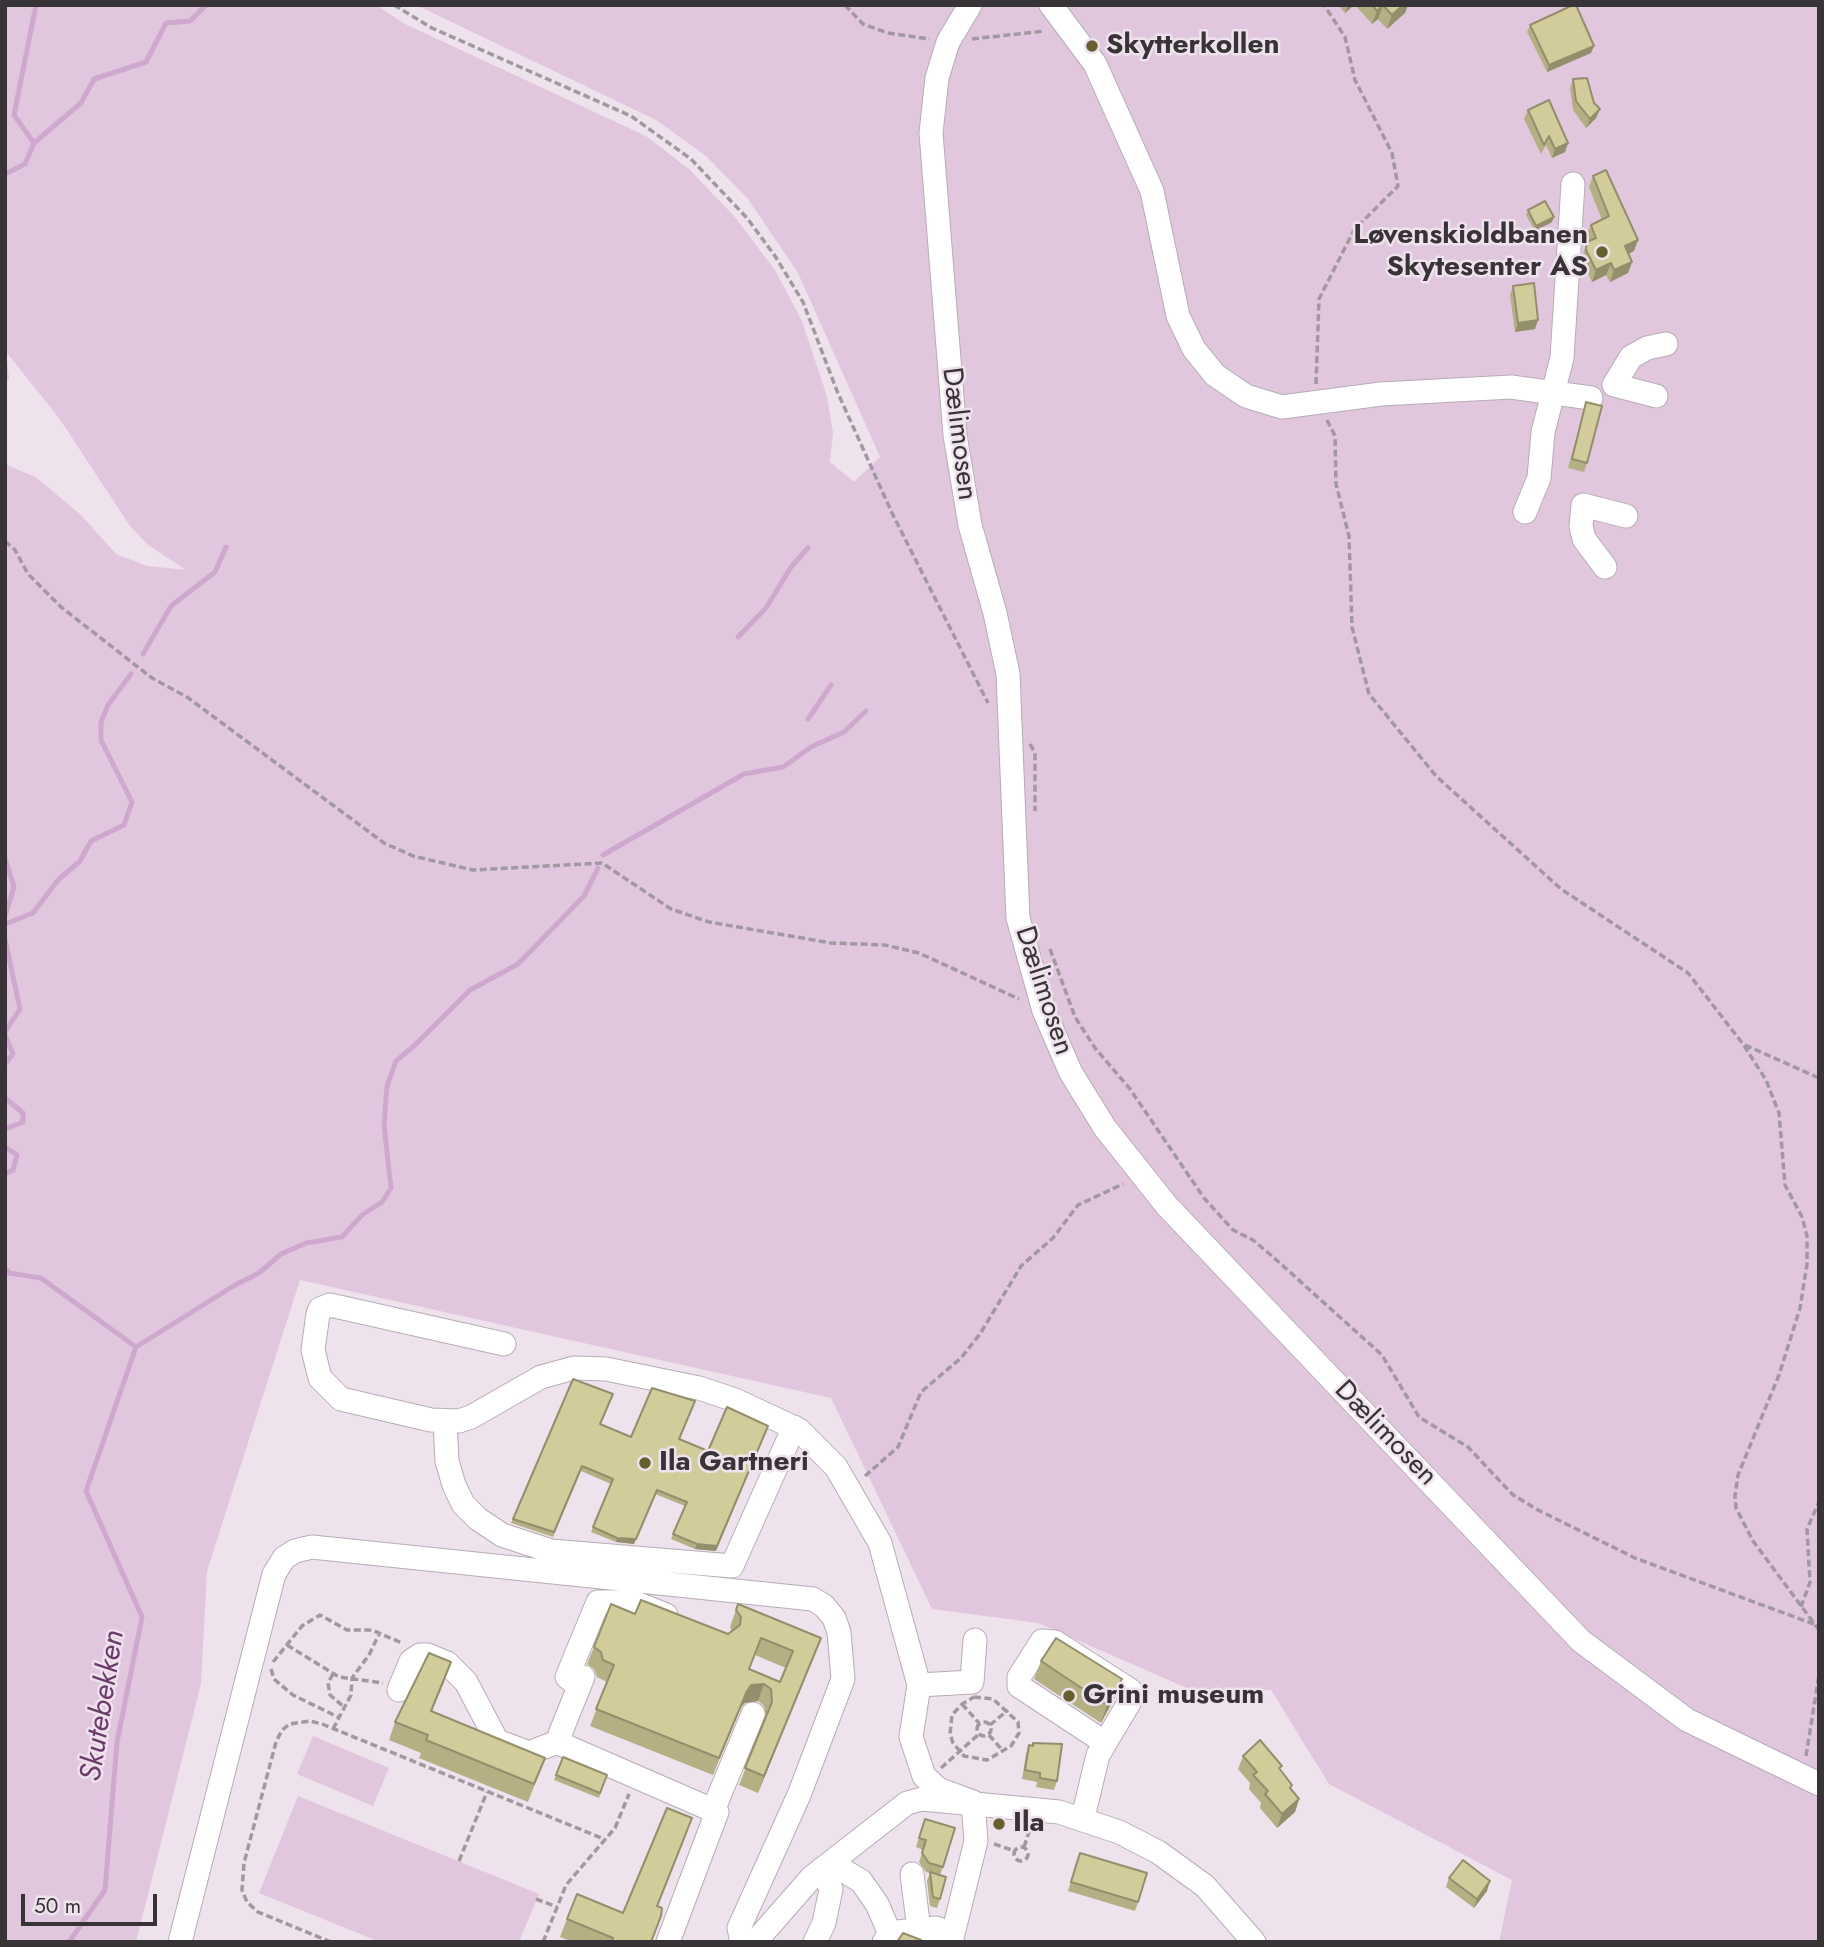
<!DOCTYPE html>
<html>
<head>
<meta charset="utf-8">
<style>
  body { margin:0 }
  #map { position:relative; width:1824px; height:1947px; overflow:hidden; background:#eee2ed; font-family:Jost,sans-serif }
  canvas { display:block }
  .frame { position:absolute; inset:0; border:7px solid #383337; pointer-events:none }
  .scale { position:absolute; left:21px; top:1894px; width:136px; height:32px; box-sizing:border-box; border:4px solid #383337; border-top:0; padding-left:9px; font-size:21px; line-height:24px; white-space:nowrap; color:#383337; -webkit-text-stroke:5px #eee2ed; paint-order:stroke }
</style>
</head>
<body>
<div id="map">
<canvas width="1824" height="1947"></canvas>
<div class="frame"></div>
<div class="scale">50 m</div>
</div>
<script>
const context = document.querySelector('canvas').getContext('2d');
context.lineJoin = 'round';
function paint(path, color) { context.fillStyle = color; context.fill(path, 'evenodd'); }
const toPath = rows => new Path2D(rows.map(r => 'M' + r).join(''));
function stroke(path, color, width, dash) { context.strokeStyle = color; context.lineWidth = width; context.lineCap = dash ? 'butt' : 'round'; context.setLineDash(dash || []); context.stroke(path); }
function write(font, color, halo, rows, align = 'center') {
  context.font = font + ' Jost,sans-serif'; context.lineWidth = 5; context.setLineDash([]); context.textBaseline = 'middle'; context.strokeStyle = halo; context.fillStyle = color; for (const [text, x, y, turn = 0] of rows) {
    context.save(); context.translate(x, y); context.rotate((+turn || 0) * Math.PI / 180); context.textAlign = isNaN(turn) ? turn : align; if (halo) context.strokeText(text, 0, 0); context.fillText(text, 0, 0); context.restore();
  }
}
paint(toPath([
  [5,5,376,5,405,24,646,136,689,169,734,216,775,270,802,321,827,396,833,433,830,462,854,482,880,457,798,273,748,199,706,156,656,120,416,5,1819,5,1819,1942,1499,1942,1512,1880,1329,1784,1271,1690,1189,1689,1038,1623,932,1609,831,1398,300,1280,207,1571,201,1684,136,1942,5,1942,5,464,37,478,82,516,116,554,147,566,186,570,148,545,130,526,59,418,6,352,9,379,5,386],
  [313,1736,389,1768,373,1806,297,1774],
  [298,1796,539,1894,519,1942,380,1942,259,1893]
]), '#e0c7de');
stroke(toPath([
  [34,143,81,103,94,79,146,62,166,23,190,21,206,5],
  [5,174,25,164,34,143,14,115,36,5],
  [738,637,766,608,791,567,808,548],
  [143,654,171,606,215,572,226,547],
  [808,719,831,685],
  [603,855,744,774,783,767,811,747,844,732,866,711],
  [5,858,14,887,5,916],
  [5,924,33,913,58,880,80,861,91,841,124,825,132,802,101,740,101,722,108,705,131,674],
  [5,939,20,1009,5,1032],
  [5,1035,13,1054,5,1064],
  [5,1098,23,1113,23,1122,5,1129],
  [5,1147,17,1155,13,1170,5,1174],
  [5,1268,9,1273,41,1278,136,1347,86,1491,142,1617,117,1742,105,1890,69,1942],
  [136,1347,235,1285,259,1273,281,1254,306,1243,342,1237,362,1215,382,1202,391,1188,384,1125,387,1086,396,1061,414,1046,470,990,518,964,584,896,598,868]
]), '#cfa8cd', 5);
const minor = toPath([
  [970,5,948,42,937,78,931,133,955,435,970,525,995,613,1008,674,1018,918,1044,1011,1071,1073,1105,1128,1167,1206,1581,1641,1687,1720,1819,1784],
  [1051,5,1095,64,1152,191,1178,316,1194,349,1215,375,1246,396,1282,407,1381,394,1511,387,1591,398],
  [1656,396,1614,385,1631,357,1647,348,1666,344],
  [1525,512,1539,478,1543,432,1562,358,1573,184],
  [1605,567,1584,539,1581,526,1583,505,1626,516],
  [504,1344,330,1305,320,1309,318,1314,313,1350,320,1378,341,1399,431,1420,459,1421,471,1417,541,1377,574,1368,606,1369,699,1388,735,1400,799,1430,836,1467,880,1543,919,1685,911,1737,924,1776,938,1789,973,1802],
  [445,1422,447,1461,454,1485,463,1504,478,1519,502,1535,551,1551,732,1566,794,1427],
  [583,1677,560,1734,563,1745,717,1812,668,1942],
  [919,1685,972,1682,975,1640],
  [579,1686,567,1677,598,1602,633,1602,666,1615],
  [399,1690,411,1661,420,1655,428,1655,447,1663,466,1682,497,1741,529,1753,560,1741],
  [714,1808,753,1714],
  [1083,1817,1098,1755,1129,1703,1130,1690,1055,1642,1042,1641,1019,1677,1019,1686,1104,1742],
  [822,1869,844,1871,861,1881,877,1904,890,1934],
  [912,1874,919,1930],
  [180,1942,274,1574,284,1558,295,1551,312,1547,813,1599,824,1606,834,1618,839,1632,843,1679,799,1795,739,1928,742,1942],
  [755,1942,812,1877,907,1803,922,1799,1059,1812,1119,1832,1158,1852,1205,1886,1254,1942],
  [815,1942,824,1923,831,1889,822,1869],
  [884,1942,890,1934,897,1932,936,1928,953,1934],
  [951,1942,976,1841,973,1802]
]);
stroke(minor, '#b7acb6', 25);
stroke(toPath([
  [394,5,432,28,631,116,691,159,747,218,775,256,803,302,837,391,892,513,988,703],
  [845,5,863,24,888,33,930,39],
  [972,39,1045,31],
  [1316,384,1319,299,1354,230,1398,186,1392,153,1355,80,1345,37,1324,5],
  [1327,420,1335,436,1336,484,1349,536,1352,627,1369,694,1436,776,1561,889,1688,973,1743,1044,1766,1080,1779,1113,1785,1185,1802,1217,1807,1236,1807,1264,1800,1308,1779,1375,1738,1475,1735,1496,1736,1508,1753,1541,1819,1630],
  [5,541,15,550,28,574,61,607,152,678,187,697,384,843,413,856,473,870,602,863,671,909,709,922,831,943,885,945,919,953,1019,999],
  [1030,744,1035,753,1035,811],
  [1050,949,1075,1017,1095,1048,1130,1089,1204,1198,1233,1230,1253,1240,1272,1256,1382,1355,1419,1417,1468,1447,1512,1494,1536,1509,1635,1558,1819,1626],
  [1745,1045,1819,1078],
  [865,1476,898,1447,921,1392,961,1358,980,1334,1021,1266,1053,1238,1078,1205,1123,1184],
  [1801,1607,1810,1582,1807,1529,1819,1502],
  [287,1645,339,1677,383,1683],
  [273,1662,302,1626,320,1615,347,1630,372,1630,402,1643],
  [271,1669,274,1679,293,1695,338,1717],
  [333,1674,328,1683,330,1695,343,1706],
  [974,1697,993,1699,1018,1722,1019,1733,1011,1746,987,1760,964,1756,953,1743,950,1734,952,1715,962,1704,974,1697],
  [962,1704,979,1723],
  '977 1729a7 7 0 1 1 14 0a7 7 0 1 1-14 0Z',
  [990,1725,1008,1710],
  [333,1729,351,1695,352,1678,369,1655,380,1632],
  [989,1735,1004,1752],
  [1806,1756,1819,1675],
  [941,1768,979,1734],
  [994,1844,1015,1851],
  '1014 1854a7 7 0 1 1 14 0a7 7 0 1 1-14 0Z',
  [1024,1847,1030,1829],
  [459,1861,487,1792],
  [536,1899,557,1907],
  [331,1942,258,1912,247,1902,242,1890,244,1863,276,1742,282,1730,290,1724,310,1721,322,1724,604,1839],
  [543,1942,566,1885,615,1828,629,1794]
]), '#a198a0', 3.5, [7, 3.5]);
stroke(minor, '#fff', 23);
paint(toPath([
  [1338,5,1354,5,1345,13],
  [1355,5,1408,5,1405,13,1387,29,1378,19,1372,24],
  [1530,25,1591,53,1547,72,1527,32],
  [1573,79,1600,109,1596,118,1586,128,1573,110,1570,88],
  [1528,110,1568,143,1565,152,1552,158,1546,145,1541,154,1524,119],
  [1593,176,1634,251,1628,254,1632,262,1628,273,1610,282,1606,275,1592,282,1582,261,1583,254,1587,242,1589,241,1586,236,1591,225,1602,220,1589,187],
  [1528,210,1552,222,1535,231,1526,215],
  [1513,286,1535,329,1515,332,1510,295],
  [1586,402,1587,463,1584,472,1568,468],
  [573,1379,601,1424,631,1437,679,1439,716,1551,695,1549,671,1539,685,1506,655,1494,634,1544,616,1542,591,1532,611,1484,581,1471,553,1537,511,1523],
  [738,1604,814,1655,758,1793,739,1785,766,1717,764,1706,758,1701,745,1703,740,1708,713,1775,590,1726,607,1682,597,1677,594,1669,587,1664,594,1647,635,1614,728,1634,732,1631,730,1627],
  [755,1655,786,1668,780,1682,749,1669],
  [1041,1661,1122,1679,1115,1697,1101,1723,1034,1679],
  [445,1680,432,1711,545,1758,528,1802,419,1758,421,1753,389,1740,395,1722],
  [1029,1745,1057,1781,1054,1790,1036,1787,1037,1782,1022,1779,1026,1754],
  [1243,1756,1280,1770,1291,1789,1299,1799,1295,1812,1277,1828,1260,1808,1261,1803,1249,1789,1250,1783,1238,1769],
  [563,1757,607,1775,599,1798,554,1780],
  [925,1819,943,1867,940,1875,940,1899,937,1908,930,1906,927,1881,930,1873,926,1872,919,1862,923,1850,916,1847],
  [686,1836,658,1906,661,1916,651,1942,573,1942,560,1937,567,1919,623,1913],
  [1076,1862,1138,1902,1135,1911,1068,1891],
  [1449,1878,1487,1891,1474,1908,1446,1887]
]), '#b5af84');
paint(toPath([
  [1348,5,1354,5,1345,13],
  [1383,5,1378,19,1372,24,1377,11],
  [1403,5,1408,5,1405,13,1387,29,1392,15],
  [1594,46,1591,53,1547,72,1549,65],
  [1600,109,1596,118,1586,128,1590,119],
  [1568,143,1565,152,1552,158,1555,149],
  [1554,217,1552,222,1535,231,1536,226],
  [1638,240,1634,251,1620,258,1625,246],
  [1632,262,1628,273,1610,282,1614,270],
  [1611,263,1606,275,1592,282,1596,270],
  [1538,320,1535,329,1515,332,1518,323],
  [768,1426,716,1551,695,1549,697,1544],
  [657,1490,634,1544,616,1542,617,1538],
  [821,1638,814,1655,758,1793,764,1776],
  [1122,1679,1115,1697,1101,1723,1107,1705],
  [764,1684,758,1701,745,1703,740,1708,713,1775,747,1691,751,1685],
  [1299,1799,1295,1812,1277,1828,1282,1814],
  [1490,1881,1487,1891,1474,1908,1477,1899]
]), '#938f6c');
const building = toPath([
  [1372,5,1403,5,1392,15,1383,5,1377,11,1372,5],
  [1573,5,1576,5,1594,46,1549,65,1530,25,1573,5],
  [1587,78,1594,103,1600,109,1590,119,1576,101,1573,79,1587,78],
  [1549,100,1568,143,1555,149,1549,136,1544,145,1528,110,1549,100],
  [1606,170,1638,240,1625,246,1632,262,1614,270,1611,263,1596,270,1586,250,1587,242,1596,238,1591,225,1609,216,1593,176,1606,170],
  [1545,201,1554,217,1536,226,1528,210,1545,201],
  [1534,283,1538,320,1518,323,1513,286,1534,283],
  [1586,402,1602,406,1587,463,1572,459,1586,402],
  [573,1379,613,1394,600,1424,631,1437,652,1388,695,1401,679,1439,708,1451,727,1407,768,1426,717,1546,697,1544,673,1534,687,1502,657,1490,636,1539,617,1538,593,1527,613,1479,582,1466,554,1532,513,1519,573,1379],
  [641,1600,728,1634,740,1625,741,1617,736,1610,738,1604,821,1638,764,1776,745,1768,772,1702,771,1689,764,1684,751,1685,747,1691,719,1758,596,1709,614,1665,603,1660,601,1652,594,1647,611,1604,635,1614,641,1600],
  [761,1638,793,1651,780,1682,749,1669,761,1638],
  [1056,1638,1122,1679,1107,1705,1041,1661,1056,1638],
  [429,1653,451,1662,431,1711,545,1758,534,1784,426,1740,428,1735,395,1722,429,1653],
  [1260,1740,1282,1766,1279,1768,1292,1785,1290,1788,1299,1799,1282,1814,1265,1794,1268,1791,1253,1775,1257,1772,1243,1756,1260,1740],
  [1033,1743,1062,1744,1057,1781,1040,1778,1040,1773,1025,1770,1029,1745,1033,1746,1033,1743],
  [563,1757,607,1775,600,1793,556,1775,563,1757],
  [667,1808,692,1818,657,1906,662,1908,661,1916,651,1942,612,1942,613,1938,567,1919,577,1894,623,1913,667,1808],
  [925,1819,955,1828,943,1867,929,1863,922,1853,926,1840,919,1838,925,1819],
  [1080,1853,1147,1873,1138,1902,1071,1882,1080,1853],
  [1463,1860,1490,1881,1477,1899,1449,1878,1463,1860],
  [930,1872,946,1877,940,1899,933,1897,930,1872],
  [903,1933,921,1940,920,1942,897,1942,903,1933]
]);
paint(building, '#d2cc9a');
stroke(building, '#938f6c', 2);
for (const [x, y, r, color] of [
  [1092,46,7,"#67602c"],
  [1602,252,7,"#67602c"],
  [645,1463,7,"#67602c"],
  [1069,1696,7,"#67602c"],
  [999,1824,7,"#67602c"]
]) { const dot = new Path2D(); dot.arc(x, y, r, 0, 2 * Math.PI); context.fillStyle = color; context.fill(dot); stroke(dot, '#eee2ed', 2.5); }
write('bold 28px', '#383337', '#eee2ed', [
  ["Skytterkollen",1106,46],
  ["Løvenskioldbanen",1588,236,"right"],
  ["Skytesenter AS",1588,268,"right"],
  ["Ila Gartneri",659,1463],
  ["Grini museum",1083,1696],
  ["Ila",1013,1824]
], 'left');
write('28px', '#383337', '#eee2ed', [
  ["Dælimosen",958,434,83],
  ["Dælimosen",1043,991,72],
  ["Dælimosen",1385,1434,46]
]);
write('italic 30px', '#6d3b6b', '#eee2ed', [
  ["Skutebekken",104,1706,-81]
]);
</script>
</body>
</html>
